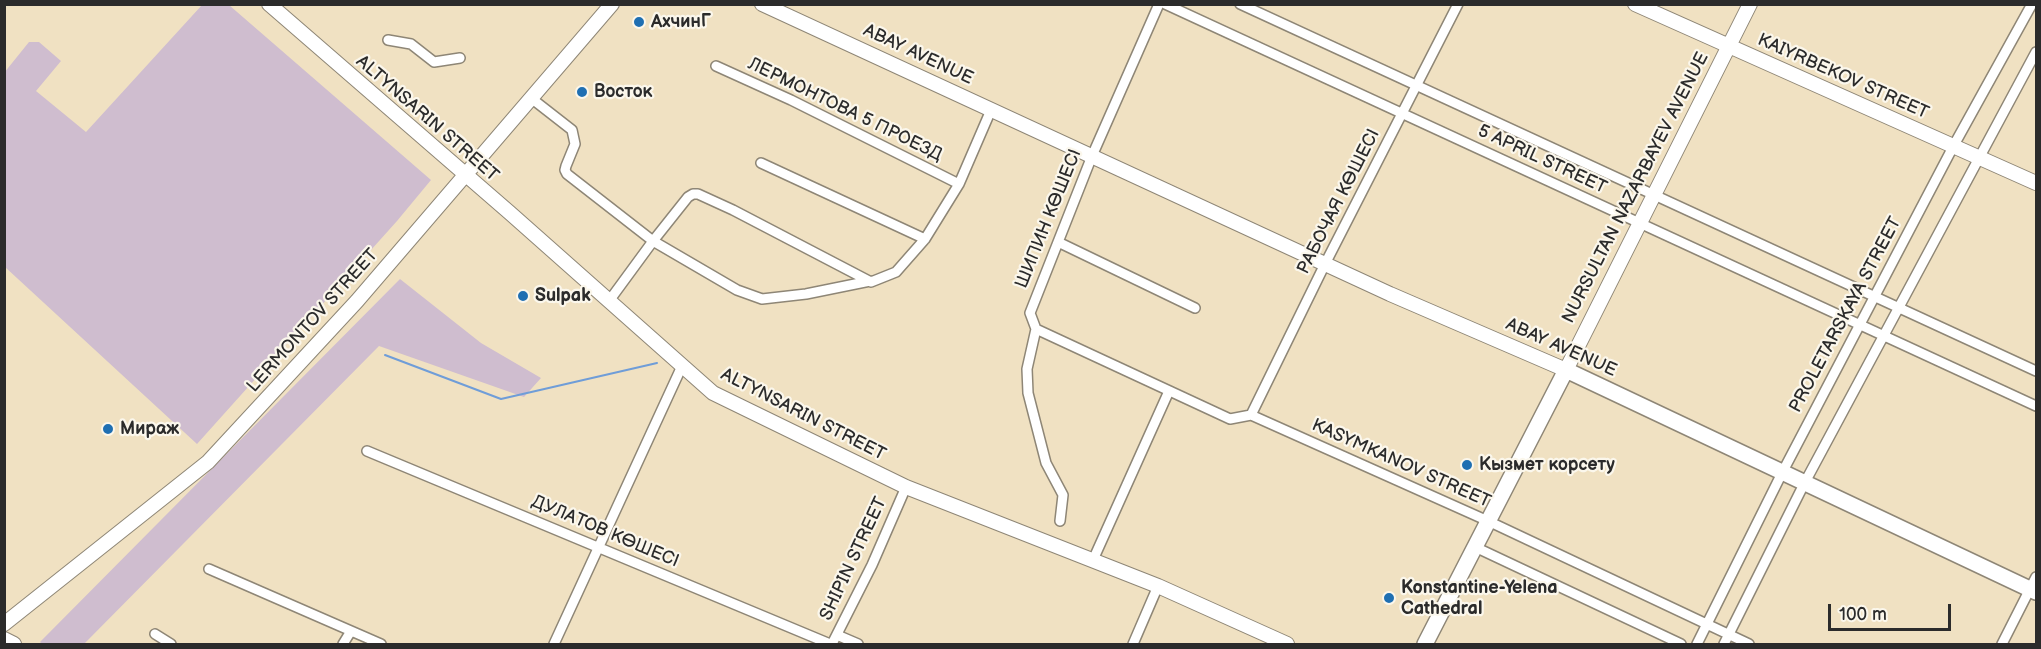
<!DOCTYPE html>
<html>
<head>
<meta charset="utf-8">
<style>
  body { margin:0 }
  #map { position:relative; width:2041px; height:649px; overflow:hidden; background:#f0e1c2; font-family:"Balsamiq Sans",sans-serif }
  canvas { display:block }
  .frame { position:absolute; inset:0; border:6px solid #2b2b2b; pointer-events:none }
  .scale { position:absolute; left:1828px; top:604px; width:123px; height:27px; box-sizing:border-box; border:3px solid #2b2b2b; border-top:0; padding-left:8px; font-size:18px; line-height:21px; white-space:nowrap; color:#2b2b2b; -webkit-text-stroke:4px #fbf7ec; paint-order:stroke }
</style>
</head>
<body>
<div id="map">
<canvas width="2041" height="649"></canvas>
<div class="frame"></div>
<div class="scale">100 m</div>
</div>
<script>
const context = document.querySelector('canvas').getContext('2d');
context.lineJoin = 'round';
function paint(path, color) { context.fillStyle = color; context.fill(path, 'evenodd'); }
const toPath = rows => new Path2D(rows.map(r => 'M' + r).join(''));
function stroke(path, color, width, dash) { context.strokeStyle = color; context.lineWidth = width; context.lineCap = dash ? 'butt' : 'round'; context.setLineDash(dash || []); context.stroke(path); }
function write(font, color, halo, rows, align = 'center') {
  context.font = font + ' "Balsamiq Sans",sans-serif'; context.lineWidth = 4.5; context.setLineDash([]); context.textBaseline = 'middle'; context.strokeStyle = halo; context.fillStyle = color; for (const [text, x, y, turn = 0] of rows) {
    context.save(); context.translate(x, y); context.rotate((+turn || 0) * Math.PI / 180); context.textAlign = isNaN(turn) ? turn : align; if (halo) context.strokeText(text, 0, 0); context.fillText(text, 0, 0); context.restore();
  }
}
paint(toPath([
  [202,5,229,5,431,180,397,221,197,444,5,267,4,73,29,42,39,42,61,61,36,91,86,132],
  [400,279,481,343,541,378,524,397,379,346,84,644,42,644,40,642]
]), '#cfbdcf');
stroke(toPath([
  [385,355,501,399,657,363]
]), '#6f9dd8', 2);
const street = toPath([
  [1165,4,2036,406],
  [1240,4,2036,371],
  [388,40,411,44,434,62,460,58],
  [716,66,791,100,959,184],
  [531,98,572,130,575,144,566,166,565,170,567,174,653,241,737,290,762,299,806,294,870,281],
  [761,163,925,239],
  [1058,242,1195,308],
  [609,301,653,241,688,197,693,194,698,194,733,210,871,282,896,272,925,239,959,184,991,110],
  [1036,329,1230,419,1251,415,1488,521,1749,644],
  [1251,415,1325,264,1458,4],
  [367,451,830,644],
  [1060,521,1063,495,1046,463,1028,393,1027,369,1036,329,1030,313,1092,156,1159,4],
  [1475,547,1681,644],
  [1093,560,1169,391],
  [209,569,381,644],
  [155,634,171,644],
  [837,635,858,644],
  [343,644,351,631],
  [554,644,682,366],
  [832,644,872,565,906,487],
  [1133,644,1158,586],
  [1697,644,1782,473,1954,145,2032,4],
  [1724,644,1804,484,2036,52],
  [2002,644,2036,577]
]);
const secondary = toPath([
  [269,4,510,213,713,393,906,487,1158,586,1287,644],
  [762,4,1390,294,1566,370,1750,4],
  [1635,4,2036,183],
  [4,624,208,462,357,301,612,4],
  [4,639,14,644]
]);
const primary = toPath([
  [1425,644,1566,370,2036,592]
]);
stroke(street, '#8e8676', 12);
stroke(secondary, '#8e8676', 16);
stroke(primary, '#8e8676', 18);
stroke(street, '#fff', 9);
stroke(secondary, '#fff', 14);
stroke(primary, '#fff', 15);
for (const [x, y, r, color] of [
  [639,22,6,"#1f6fb2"],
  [582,92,6,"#1f6fb2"],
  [523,296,6,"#1f6fb2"],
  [108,429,6,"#1f6fb2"],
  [1467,465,6,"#1f6fb2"],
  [1389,598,6,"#1f6fb2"]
]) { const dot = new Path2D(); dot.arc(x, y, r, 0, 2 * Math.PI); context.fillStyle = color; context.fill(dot); stroke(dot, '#fbf7ec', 2); }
write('bold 18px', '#2b2b2b', '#fbf7ec', [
  ["АхчинГ",651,22],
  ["Восток",594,92],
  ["Sulpak",535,296],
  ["Мираж",120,429],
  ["Кызмет корсету",1479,465],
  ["Konstantine-Yelena",1401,588],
  ["Cathedral",1401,609]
], 'left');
write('18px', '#2b2b2b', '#fbf7ec', [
  ["ABAY AVENUE",918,55,25],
  ["KAIYRBEKOV STREET",1843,77,24],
  ["ЛЕРМОНТОВА 5 ПРОЕЗД",845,110,26],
  ["ALTYNSARIN STREET",427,119,41],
  ["5 APRIL STREET",1542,160,25],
  ["NURSULTAN NAZARBAYEV AVENUE",1636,188,-63],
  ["РАБОЧАЯ КӨШЕСІ",1339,202,-63],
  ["ШИПИН КӨШЕСІ",1049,219,-68],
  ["PROLETARSKAYA STREET",1846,315,-62],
  ["LERMONTOV STREET",313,321,-48],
  ["ABAY AVENUE",1561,348,24],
  ["ALTYNSARIN STREET",803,415,27],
  ["KASYMKANOV STREET",1401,464,24],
  ["ДУЛАТОВ КӨШЕСІ",605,532,23],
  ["SHIPIN STREET",854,559,-65]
]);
</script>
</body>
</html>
